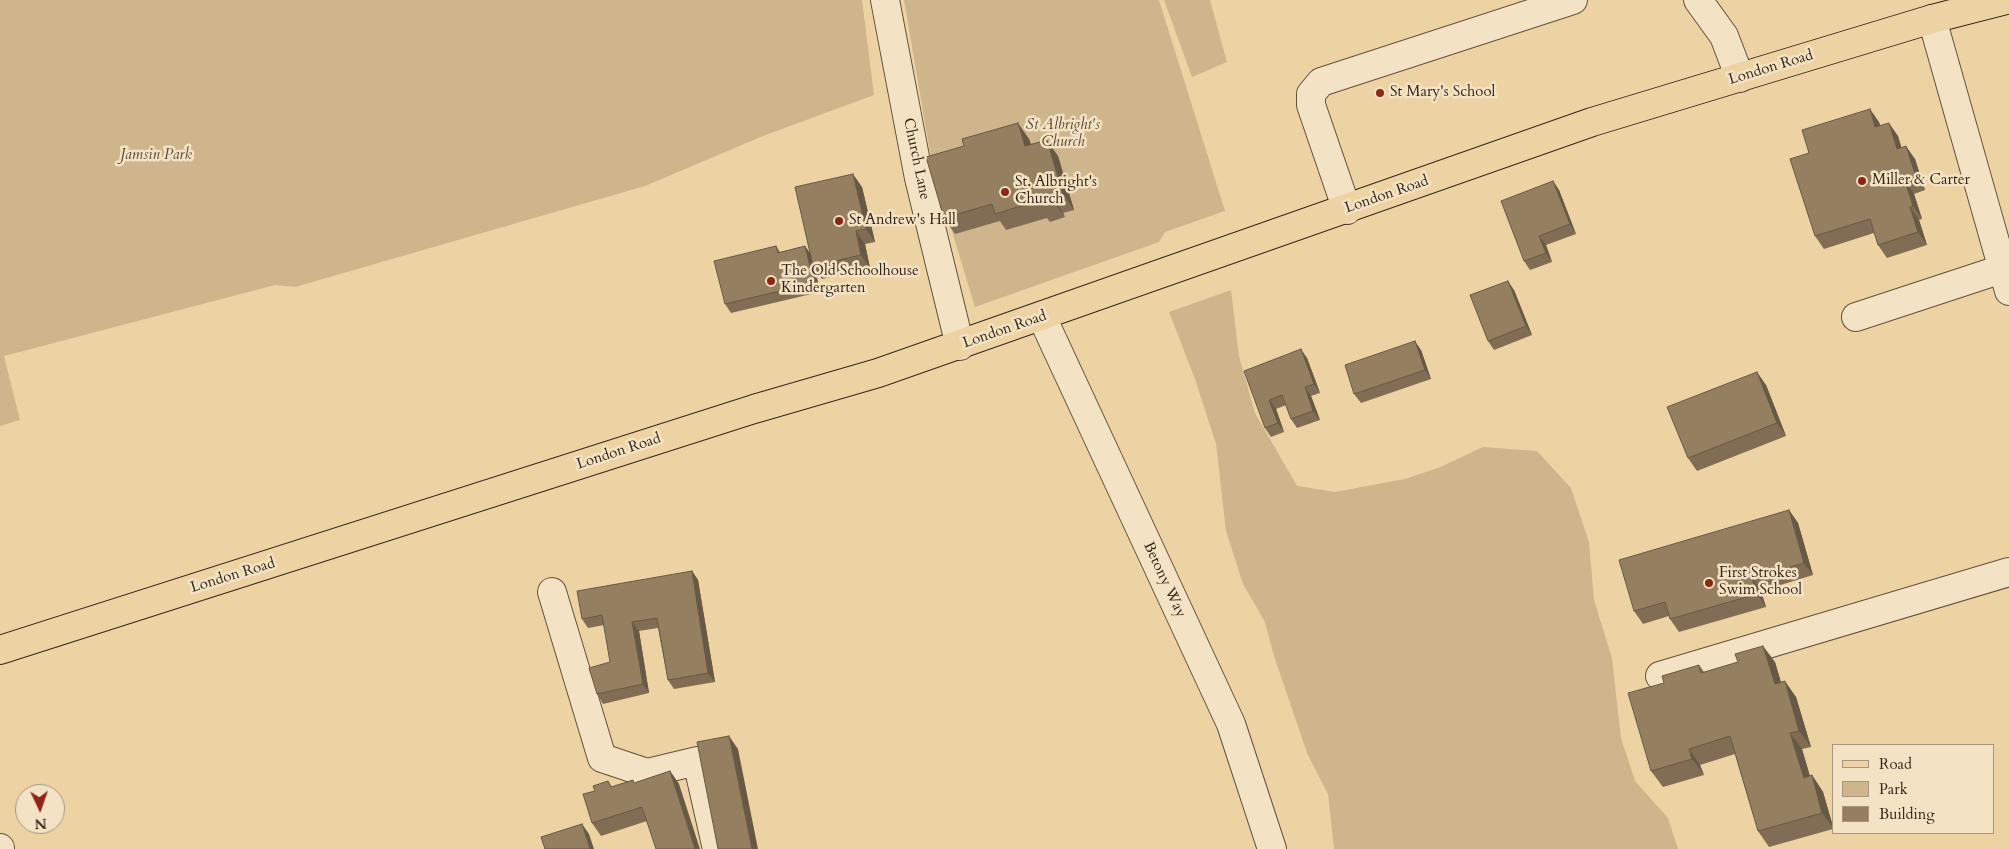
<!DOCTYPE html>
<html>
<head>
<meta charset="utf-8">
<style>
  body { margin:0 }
  #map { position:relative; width:2009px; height:849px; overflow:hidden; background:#edd3a3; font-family:Cardo,serif }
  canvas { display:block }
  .legend { position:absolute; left:1832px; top:744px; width:162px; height:90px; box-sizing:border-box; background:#f3e2c3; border:1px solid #a7967f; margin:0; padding:6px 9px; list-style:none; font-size:15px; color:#352519 }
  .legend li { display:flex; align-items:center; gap:10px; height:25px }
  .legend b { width:25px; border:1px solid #a7967f }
  .north { position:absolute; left:15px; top:784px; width:50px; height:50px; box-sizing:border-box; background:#f3e2c3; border:1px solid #a7967f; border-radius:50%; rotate:177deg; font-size:14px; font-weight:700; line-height:20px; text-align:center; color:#352519 }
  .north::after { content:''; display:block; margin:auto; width:18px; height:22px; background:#8f2418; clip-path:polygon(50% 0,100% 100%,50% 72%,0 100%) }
</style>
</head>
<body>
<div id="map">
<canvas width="2009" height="849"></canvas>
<ul class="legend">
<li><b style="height:6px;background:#edd3a3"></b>Road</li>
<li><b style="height:14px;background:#ceb58c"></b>Park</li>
<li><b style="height:14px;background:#957f61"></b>Building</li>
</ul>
<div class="north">N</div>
</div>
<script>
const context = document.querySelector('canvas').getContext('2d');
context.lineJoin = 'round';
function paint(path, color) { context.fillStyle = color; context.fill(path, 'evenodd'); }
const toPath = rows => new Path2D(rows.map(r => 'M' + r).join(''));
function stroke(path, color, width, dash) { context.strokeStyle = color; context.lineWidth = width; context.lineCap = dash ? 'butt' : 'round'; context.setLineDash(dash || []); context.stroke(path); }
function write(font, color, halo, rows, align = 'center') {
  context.font = font + ' Cardo,serif'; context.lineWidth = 5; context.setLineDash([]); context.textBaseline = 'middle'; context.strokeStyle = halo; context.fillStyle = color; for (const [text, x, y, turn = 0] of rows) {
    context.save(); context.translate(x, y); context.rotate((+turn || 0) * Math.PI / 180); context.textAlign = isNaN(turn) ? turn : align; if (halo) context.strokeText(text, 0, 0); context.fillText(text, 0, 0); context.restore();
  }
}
paint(toPath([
  [0,0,862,0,874,95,763,136,645,186,295,287,275,285,4,356,20,420,0,426],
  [904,0,1159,0,1225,211,1165,232,1159,242,975,307,944,205,930,152],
  [1164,0,1210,0,1227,62,1192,77],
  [1231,290,1239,356,1255,413,1297,486,1335,492,1405,479,1438,468,1483,447,1537,451,1571,488,1589,542,1594,600,1612,658,1621,738,1635,781,1668,818,1678,849,1334,849,1328,794,1307,753,1274,656,1265,622,1243,584,1226,531,1216,444,1195,379,1169,312]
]), '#ceb58c');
const minor = toPath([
  [885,0,919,178,960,346],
  [1698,0,1724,36,1740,78],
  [1932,19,2009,291],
  [1347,210,1311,105,1311,94,1321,82,1573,0],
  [1042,317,1231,724,1272,849],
  [1856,317,2002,269],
  [552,592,602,758,647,773,697,761,717,849],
  [1660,676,2009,572],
  [0,848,0,849]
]);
const major = toPath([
  [0,650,754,409,878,373,1592,122,1932,19,2006,0]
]);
stroke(minor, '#63503c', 30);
stroke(major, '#352519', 30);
stroke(minor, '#f3e2c3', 28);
stroke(major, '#edd3a3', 28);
paint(toPath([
  [1879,122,1880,125,1898,136,1901,147,1915,159,1925,190,1914,194,1922,219,1919,220,1927,245,1887,258,1878,245,1874,233,1824,249,1815,236,1809,153],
  [1029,139,1031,144,1058,156,1074,210,1063,213,1065,217,1050,222,1047,218,1006,230,1000,221,955,234,944,218],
  [1553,181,1559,190,1576,234,1546,245,1552,262,1530,270,1524,261],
  [862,187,875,242,865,244,870,268,822,279,815,269,820,292,731,313,725,304,776,246,780,252,805,246,810,253],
  [1514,290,1532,335,1494,350,1488,341],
  [1421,350,1431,379,1361,403,1354,394],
  [1307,358,1320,393,1311,396,1320,420,1297,428,1291,419,1286,405,1276,409,1284,432,1271,437,1265,428,1244,371],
  [1766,385,1786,436,1697,471,1688,458],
  [1789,510,1798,523,1813,575,1761,591,1766,607,1679,632,1670,619,1669,616,1643,624,1634,611],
  [692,571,698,580,715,682,674,689,668,680,658,628,639,631,649,693,603,704,597,694,610,662,604,625,588,628,582,619],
  [1775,662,1781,682,1796,697,1811,747,1802,749,1810,776,1812,775,1823,792,1833,826,1833,829,1769,847,1758,831,1735,754,1700,765,1704,775,1663,787,1651,771,1664,683,1699,665,1704,672],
  [670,771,679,784,647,821,601,836,592,823,608,781,612,787,635,783]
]), '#806d53');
paint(toPath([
  [1870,109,1879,122,1884,139,1875,127],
  [1018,123,1029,139,1036,162,1025,146],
  [1889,123,1898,136,1906,162,1897,149],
  [1047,140,1058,156,1074,210,1063,194],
  [1906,146,1915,159,1925,190,1916,177],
  [853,174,862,187,875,242,866,229],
  [1553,181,1559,190,1576,234,1570,224],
  [1905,181,1914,194,1922,219,1913,206],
  [1052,197,1063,213,1065,217,1053,201],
  [1910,207,1919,220,1927,245,1918,232],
  [856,231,865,244,870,268,861,255],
  [1539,236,1546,245,1552,262,1546,253],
  [805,246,811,255,813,266,815,269,820,292,814,283],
  [1508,281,1514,290,1532,335,1526,326],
  [1415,341,1421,350,1431,379,1425,370],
  [1301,349,1307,358,1320,393,1314,384],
  [1757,372,1766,385,1786,436,1777,423],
  [1305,387,1311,396,1320,420,1313,411],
  [1269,400,1276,409,1284,432,1278,423],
  [1789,510,1798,523,1813,575,1804,563],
  [692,571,698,580,715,682,708,673],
  [1752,578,1761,591,1766,607,1757,594],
  [632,622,639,631,649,693,643,684],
  [1763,646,1775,662,1786,700,1775,684],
  [1785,681,1796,697,1811,747,1799,731],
  [1790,733,1802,749,1815,794,1804,778],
  [729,736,738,749,758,849,752,849],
  [1689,749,1700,765,1704,775,1692,759],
  [670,771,679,784,700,849,695,849],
  [1812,775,1823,792,1833,827,1822,813],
  [582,824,589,834,594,849,590,849]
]), '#685944');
const building = toPath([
  [1870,109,1875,127,1889,123,1897,149,1906,146,1916,177,1905,181,1913,206,1910,207,1918,232,1878,245,1870,219,1815,236,1790,159,1809,153,1802,130,1870,109],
  [1018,123,1025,146,1047,140,1063,194,1052,197,1053,201,1039,206,1037,201,995,214,992,204,944,218,926,157,964,146,962,139,1018,123],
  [853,174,866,229,856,231,861,255,813,266,795,187,853,174],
  [1553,181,1570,224,1539,236,1546,253,1524,261,1501,201,1553,181],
  [776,246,778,253,805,246,814,283,725,304,714,261,776,246],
  [1508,281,1526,326,1488,341,1470,295,1508,281],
  [1415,341,1425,370,1354,394,1345,365,1415,341],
  [1301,349,1314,384,1305,387,1313,411,1291,419,1282,395,1269,400,1278,423,1265,428,1244,371,1301,349],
  [1757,372,1777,423,1688,458,1667,407,1757,372],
  [1789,510,1804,563,1752,578,1757,594,1670,619,1665,602,1634,611,1619,560,1789,510],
  [692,571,708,673,668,680,657,618,632,622,643,684,597,694,589,668,610,662,602,615,582,619,577,591,692,571],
  [1763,646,1775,684,1785,681,1799,731,1790,733,1804,778,1812,775,1822,813,1758,831,1730,736,1689,749,1692,759,1651,771,1628,693,1664,683,1662,676,1699,665,1701,673,1738,662,1735,654,1763,646],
  [729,736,752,849,718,849,697,742,729,736],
  [670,771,695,849,656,849,642,807,592,823,583,794,595,791,593,786,608,781,611,787,633,780,634,783,670,771],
  [582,824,590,849,545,849,541,837,582,824]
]);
paint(building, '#957f61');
stroke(building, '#685944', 1);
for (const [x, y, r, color] of [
  [1380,93,5,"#8f2418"],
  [1862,181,5,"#8f2418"],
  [1005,192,5,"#8f2418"],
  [839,221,5,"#8f2418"],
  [771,281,5,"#8f2418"],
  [1709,583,5,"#8f2418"]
]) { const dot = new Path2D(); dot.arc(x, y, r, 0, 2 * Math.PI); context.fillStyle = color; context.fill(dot); stroke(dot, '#f3e2c3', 2); }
write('15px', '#352519', '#f3e2c3', [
  ["London Road",1771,68,-17],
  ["Church Lane",916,159,78],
  ["London Road",1387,195,-19],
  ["London Road",1005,330,-19],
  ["London Road",619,452,-18],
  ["London Road",233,576,-17],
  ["Betony Way",1164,580,65]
]);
write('15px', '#352519', '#f3e2c3', [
  ["St Mary's School",1390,93],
  ["Miller & Carter",1872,181],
  ["St. Albright's",1015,183],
  ["Church",1015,200],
  ["St Andrew's Hall",849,221],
  ["The Old Schoolhouse",781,272],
  ["Kindergarten",781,289],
  ["First Strokes",1719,574],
  ["Swim School",1719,591]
], 'left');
write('italic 15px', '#5b4936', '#f3e2c3', [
  ["St Albright's",1063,126],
  ["Church",1063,143],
  ["Jamsin Park",156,156]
]);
</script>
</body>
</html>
